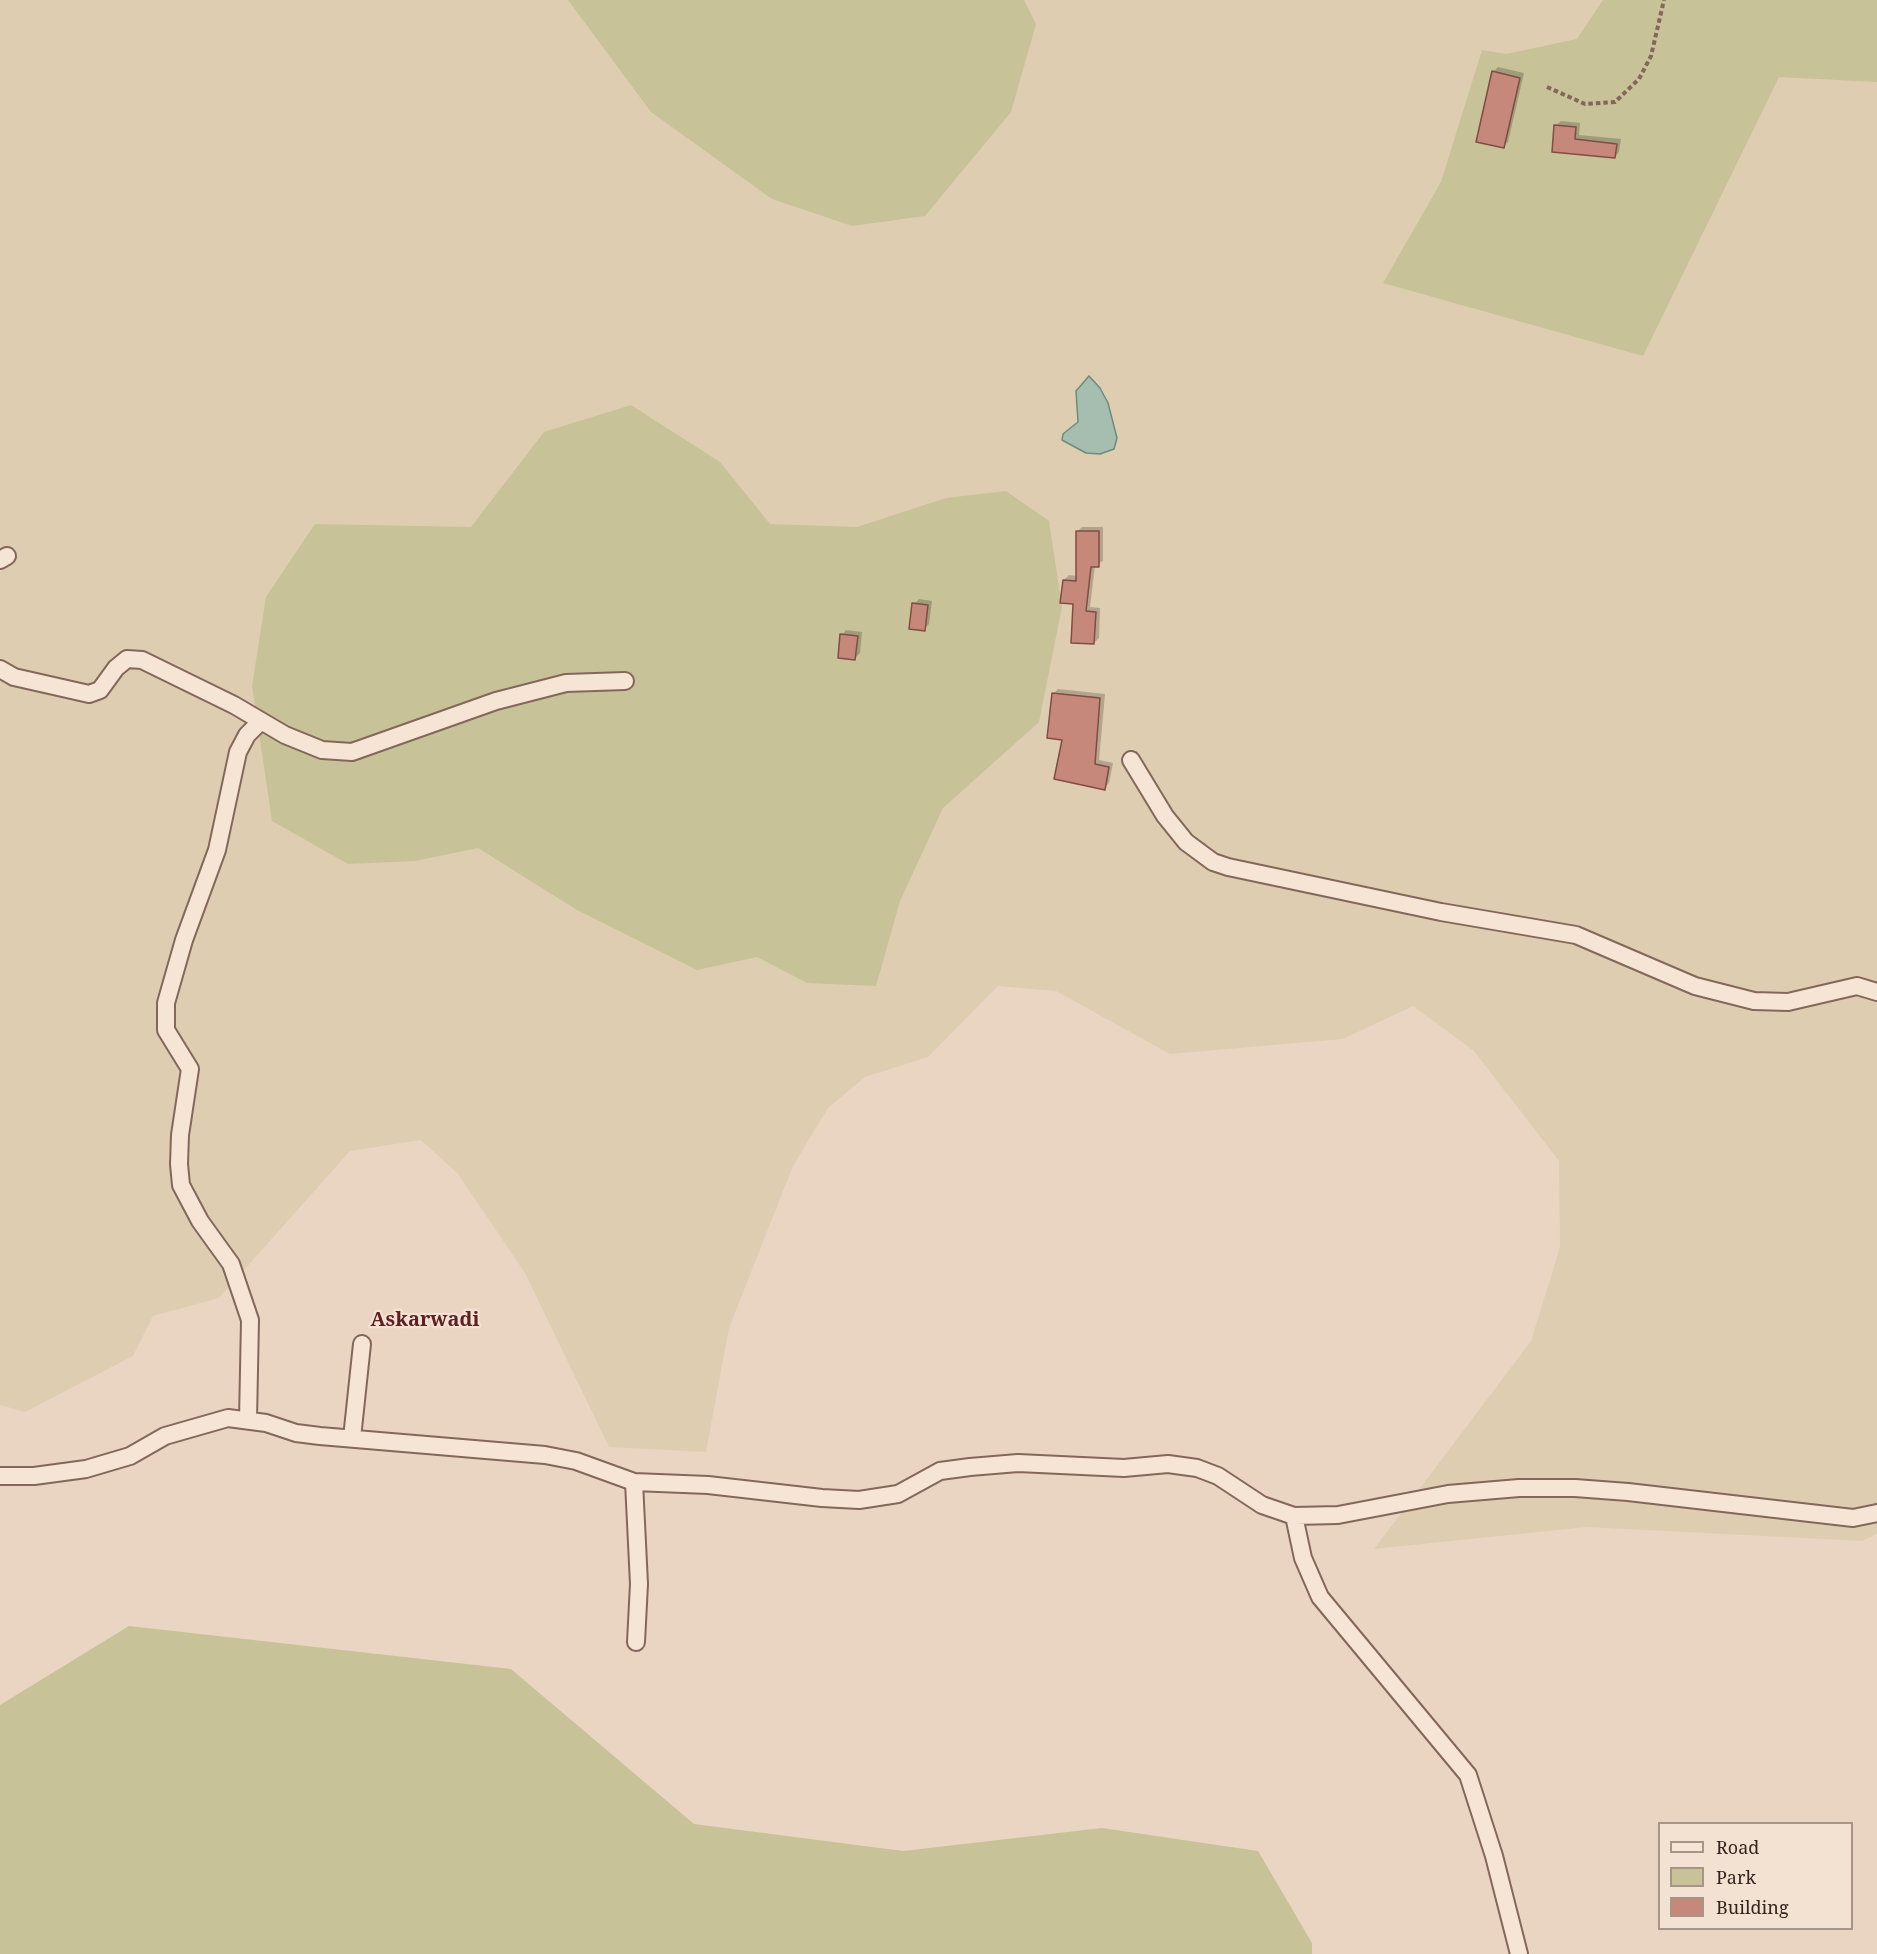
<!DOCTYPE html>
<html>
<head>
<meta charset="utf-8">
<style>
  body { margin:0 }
  #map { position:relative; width:1877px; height:1954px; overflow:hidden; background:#ead5c3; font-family:"Noto Serif",serif }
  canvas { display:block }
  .legend { position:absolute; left:1658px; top:1822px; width:195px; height:108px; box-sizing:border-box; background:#f3e1d2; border:2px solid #a7958a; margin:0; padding:8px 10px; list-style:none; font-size:18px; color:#34241e }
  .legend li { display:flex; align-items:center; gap:12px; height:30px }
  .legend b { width:30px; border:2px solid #a7958a }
</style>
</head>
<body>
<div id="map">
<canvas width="1877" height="1954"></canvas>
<ul class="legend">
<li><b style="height:8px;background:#f6e4d5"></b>Road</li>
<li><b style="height:16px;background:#c8c298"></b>Park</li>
<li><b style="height:16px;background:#c6887b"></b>Building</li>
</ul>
</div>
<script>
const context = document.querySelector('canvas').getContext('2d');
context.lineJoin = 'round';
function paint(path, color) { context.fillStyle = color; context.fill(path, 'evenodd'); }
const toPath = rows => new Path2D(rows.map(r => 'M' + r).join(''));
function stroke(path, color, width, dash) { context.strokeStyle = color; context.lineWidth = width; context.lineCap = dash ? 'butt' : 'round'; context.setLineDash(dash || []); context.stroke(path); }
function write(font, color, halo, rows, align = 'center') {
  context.font = font + ' "Noto Serif",serif'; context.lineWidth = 4.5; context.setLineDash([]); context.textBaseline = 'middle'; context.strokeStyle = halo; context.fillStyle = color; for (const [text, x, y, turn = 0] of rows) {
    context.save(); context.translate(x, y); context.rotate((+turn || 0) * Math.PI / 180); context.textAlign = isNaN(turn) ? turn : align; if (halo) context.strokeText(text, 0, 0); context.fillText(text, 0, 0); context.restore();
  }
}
paint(toPath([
  [0,0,1608,0,1777,73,1877,78,1877,1534,1862,1541,1587,1527,1374,1549,1531,1341,1560,1247,1559,1161,1474,1051,1413,1006,1343,1039,1170,1054,1056,991,998,986,928,1057,865,1077,828,1108,793,1166,729,1328,706,1452,609,1447,525,1273,458,1174,421,1140,350,1151,219,1298,153,1316,133,1356,25,1412,0,1405]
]), '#dfcdb1');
paint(toPath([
  [568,0,1024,0,1036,24,1011,112,925,216,852,226,772,199,651,112],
  [1603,0,1877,0,1877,82,1779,77,1643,356,1383,283,1441,182,1482,50,1506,54,1577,39],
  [631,405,720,462,770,524,857,527,946,498,1006,491,1049,521,1062,607,1039,722,943,808,900,901,876,986,807,983,757,957,697,970,577,910,478,848,415,861,348,864,272,821,252,686,266,597,315,524,471,527,544,432],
  [129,1626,511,1669,694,1824,903,1851,1102,1828,1258,1851,1312,1943,1312,1954,0,1954,0,1705]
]), '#c8c298');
const water = toPath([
  [1089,376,1100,388,1108,403,1117,438,1114,449,1100,454,1086,453,1062,440,1063,434,1078,422,1076,391,1089,376]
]);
paint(water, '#a5beb0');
stroke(water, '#6d8b7c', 1.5);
paint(toPath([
  [1498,67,1524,73,1508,142,1503,146,1493,72],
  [1561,121,1580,123,1579,135,1621,139,1619,152,1615,157,1554,151,1556,125],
  [1082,527,1103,527,1103,561,1095,565,1090,607,1100,608,1099,638,1094,643,1064,580,1069,575,1077,576,1077,532],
  [919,599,932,601,929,624,924,629,914,604],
  [846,630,862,632,860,653,855,658,842,635],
  [1058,689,1105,694,1099,760,1113,763,1109,783,1104,788,1064,738,1053,694]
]), '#0003');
const building = toPath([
  [1492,71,1520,78,1504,148,1476,142,1492,71],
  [1554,125,1576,127,1575,139,1617,144,1615,158,1552,152,1554,125],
  [1076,531,1099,531,1099,567,1091,567,1086,611,1096,612,1094,644,1071,643,1073,604,1060,603,1063,580,1076,581,1076,531],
  [912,603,928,605,925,631,909,629,912,603],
  [840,634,858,636,855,660,838,658,840,634],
  [1052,693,1100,698,1095,764,1109,767,1105,790,1054,779,1062,740,1047,738,1052,693]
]);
paint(building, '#c6887b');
stroke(building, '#814c43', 1.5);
const street = toPath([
  [0,560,7,556],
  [0,669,14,677,89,694,100,690,116,668,127,659,142,660,234,705,285,735,322,750,352,752,496,701,566,683,625,681],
  [1131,760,1165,816,1186,842,1213,862,1228,867,1441,912,1576,935,1695,986,1754,1001,1788,1002,1857,986,1877,992],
  [248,1420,250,1320,231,1264,200,1221,181,1185,179,1164,180,1135,190,1069,166,1030,166,1003,184,940,217,850,238,752,247,735,261,721],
  [352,1438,362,1344],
  [0,1476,34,1476,86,1469,130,1456,165,1436,228,1418,266,1423,296,1433,320,1436,545,1455,576,1461,634,1482,708,1485,822,1498,859,1500,898,1494,940,1471,970,1467,1018,1463,1124,1468,1168,1464,1197,1468,1218,1476,1262,1505,1294,1516,1338,1515,1448,1494,1519,1488,1575,1488,1628,1492,1853,1518,1877,1513],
  [634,1482,639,1584,636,1642],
  [1294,1516,1303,1558,1320,1597,1468,1775,1494,1856,1519,1954]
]);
stroke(street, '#83675b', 20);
stroke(toPath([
  [1547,87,1585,104,1615,102,1639,79,1651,56,1664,0]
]), '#83675b', 4, [4.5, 3]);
stroke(street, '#f6e4d5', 16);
write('bold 20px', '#5e2123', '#f3e1d2', [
  ["Askarwadi",425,1320]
]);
</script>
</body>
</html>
